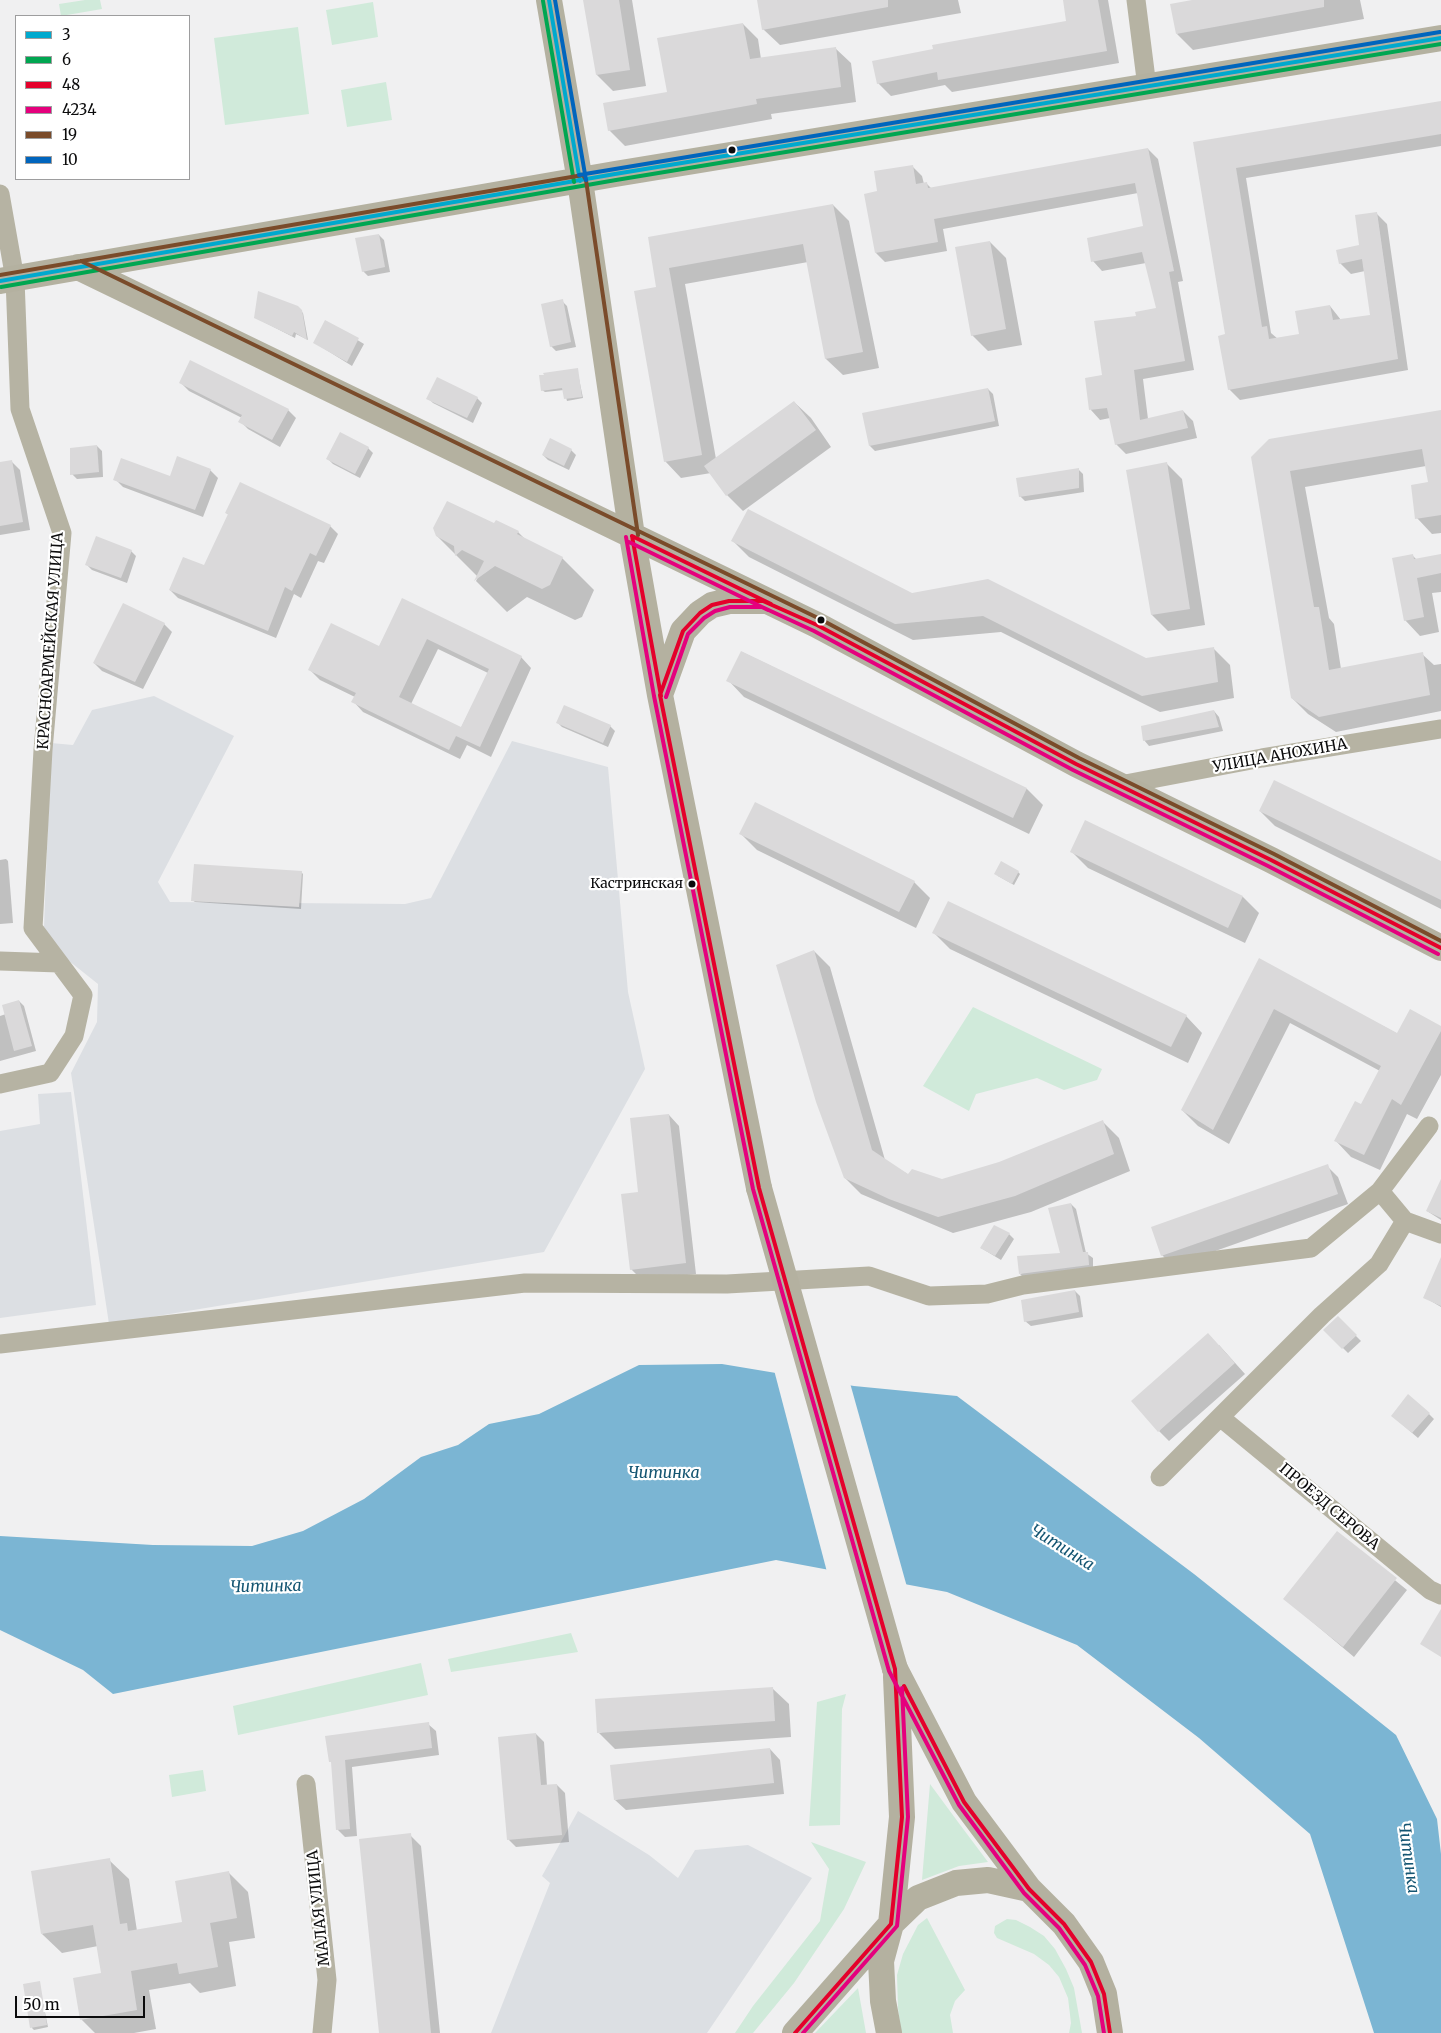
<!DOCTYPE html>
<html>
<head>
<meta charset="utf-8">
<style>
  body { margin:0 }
  #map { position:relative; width:1441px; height:2033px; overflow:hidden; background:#f0f0f1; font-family:Merriweather,serif }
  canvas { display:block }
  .legend { position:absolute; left:15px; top:15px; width:175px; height:165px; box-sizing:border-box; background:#fff; border:1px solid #9d9d9e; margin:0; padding:6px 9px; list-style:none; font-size:15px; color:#0b0b0c }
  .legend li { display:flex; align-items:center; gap:10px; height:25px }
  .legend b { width:25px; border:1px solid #9d9d9e }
  .scale { position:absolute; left:15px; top:1996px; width:130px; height:22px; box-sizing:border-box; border:2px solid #0b0b0c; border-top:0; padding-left:6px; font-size:15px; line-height:18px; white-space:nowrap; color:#0b0b0c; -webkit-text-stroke:4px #fff; paint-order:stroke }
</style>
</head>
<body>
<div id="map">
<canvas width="1441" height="2033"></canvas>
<ul class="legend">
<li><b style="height:6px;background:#00a9ce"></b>3</li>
<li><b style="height:6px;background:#00a651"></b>6</li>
<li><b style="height:6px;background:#e4002b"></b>48</li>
<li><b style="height:6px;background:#e5007d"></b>4234</li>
<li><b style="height:6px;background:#7a4b2a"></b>19</li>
<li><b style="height:6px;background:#0065bd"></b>10</li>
</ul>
<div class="scale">50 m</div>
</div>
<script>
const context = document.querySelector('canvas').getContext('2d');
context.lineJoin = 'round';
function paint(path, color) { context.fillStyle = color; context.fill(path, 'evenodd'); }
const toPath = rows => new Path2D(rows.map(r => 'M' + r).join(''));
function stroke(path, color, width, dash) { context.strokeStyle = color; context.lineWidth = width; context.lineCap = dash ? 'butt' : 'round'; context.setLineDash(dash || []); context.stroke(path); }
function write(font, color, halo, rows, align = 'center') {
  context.font = font + ' Merriweather,serif'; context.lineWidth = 4.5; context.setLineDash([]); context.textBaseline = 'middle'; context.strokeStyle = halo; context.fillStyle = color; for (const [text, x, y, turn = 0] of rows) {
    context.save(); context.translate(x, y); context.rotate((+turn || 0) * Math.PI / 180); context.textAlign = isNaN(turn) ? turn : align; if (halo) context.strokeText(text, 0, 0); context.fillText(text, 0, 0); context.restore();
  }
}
paint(toPath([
  [154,696,234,736,158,882,170,902,405,904,431,898,512,741,608,767,628,992,645,1069,544,1252,109,1324,71,1073,97,1022,98,984,54,949,44,927,51,743,73,745,92,710],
  [71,1092,96,1305,0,1318,0,1131,40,1124,38,1094],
  [578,1811,649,1855,678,1878,695,1850,748,1845,812,1878,707,2033,491,2033,550,1883,542,1876]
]), '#dcdfe3');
paint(toPath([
  [85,0,100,0,102,9,61,16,59,4],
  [373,2,378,37,332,45,326,10],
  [298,27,309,114,225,125,214,38],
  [386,82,392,120,347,127,341,90],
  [973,1007,1102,1069,1097,1080,1064,1090,1037,1078,976,1094,969,1111,923,1086],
  [571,1633,578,1652,451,1672,448,1659],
  [421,1663,428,1695,238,1735,233,1706],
  [846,1694,842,1709,840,1825,809,1826,817,1702],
  [203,1770,206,1791,172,1797,169,1775],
  [930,1784,958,1822,988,1862,959,1866,922,1880],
  [811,1842,866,1862,844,1909,794,1983,753,2033,735,2033,753,2006,820,1921,829,1869],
  [927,1918,965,1990,955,2001,950,2015,953,2033,901,2033,898,2008,897,1975,903,1954,918,1925],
  [1007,1919,1016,1920,1030,1927,1044,1936,1055,1949,1066,1969,1074,1988,1082,2033,1069,2033,1071,2023,1068,1998,1059,1977,1049,1965,1034,1954,997,1938,994,1933,995,1926],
  [858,1988,866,2033,815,2033]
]), '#d0eada');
paint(toPath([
  [722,1364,854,1386,957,1396,1194,1574,1396,1735,1437,1819,1441,1854,1441,2033,1374,2033,1310,1834,1199,1738,1077,1645,947,1592,776,1560,113,1694,83,1670,0,1630,0,1536,153,1545,252,1546,303,1531,364,1499,421,1457,458,1445,489,1424,539,1414,639,1365]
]), '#7bb5d3');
paint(toPath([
  [774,1370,850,1383,907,1587,827,1572]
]), '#f0f0f1');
paint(toPath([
  [585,0,632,0,646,86,613,91,597,75],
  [769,0,958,0,961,13,780,45,763,29],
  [1064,0,1108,0,1119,63,952,92,945,85,891,96,878,83,1068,22],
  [1199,0,1360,0,1364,19,1193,50,1177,34],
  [743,24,758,39,761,59,835,48,851,63,856,102,771,114,772,119,625,146,609,130,668,93],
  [1441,102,1441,146,1246,178,1271,333,1278,339,1300,335,1330,306,1341,320,1372,316,1365,271,1351,274,1340,263,1361,246,1376,213,1387,224,1408,370,1240,400,1229,389,1226,335,1195,143],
  [1148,149,1158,159,1183,281,1178,282,1194,370,1143,379,1148,419,1183,411,1193,421,1197,438,1126,454,1116,444,1110,418,1100,420,1091,410,1086,379,1104,376,1138,317,1157,309,1146,263,1102,271,1093,261,1144,227,1138,193,943,229,947,251,885,262,876,253,879,192,912,166,922,176,924,184,927,184,932,189],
  [833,205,849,221,879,368,843,375,826,359,808,262,685,284,716,459,794,402,811,418,831,447,743,511,727,495,711,473,681,478,665,461,658,288,649,238],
  [379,235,384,240,390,272,368,276,363,271],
  [990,242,1006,258,1022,345,988,351,972,335],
  [562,301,567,306,576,347,556,351,551,346],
  [298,308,303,313,308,340,296,334,295,338,256,318],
  [326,321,364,344,352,366,315,343],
  [577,369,583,398,567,401,564,390,545,392,542,390],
  [181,383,288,410,296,418,280,447,248,429,240,421,242,418,189,391],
  [988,389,993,394,999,426,875,451,870,446,864,414],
  [428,398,477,398,482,403,473,423,433,403],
  [1441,414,1441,533,1432,534,1417,518,1430,483,1426,466,1305,487,1329,618,1334,624,1341,669,1422,654,1434,665,1441,664,1441,711,1336,732,1308,714,1292,698,1252,458],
  [97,446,102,451,103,477,77,479,72,474],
  [368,448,373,453,360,478,333,464,328,459],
  [571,450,576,455,569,470,548,460,543,455],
  [12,462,20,470,30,530,0,535,0,464],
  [1166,463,1182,479,1205,625,1168,631,1152,615],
  [1078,469,1083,474,1084,492,1025,501,1020,496],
  [210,470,218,478,203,517,123,487,115,479,170,478],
  [226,513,330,526,338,534,324,563,318,561,301,598,294,594,276,638,178,598,170,590,205,567,229,515],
  [495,524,518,532,525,539,562,558,594,590,582,617,575,620,527,597,507,612,476,581,478,577,437,536],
  [733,541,912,594,1146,659,1213,648,1230,665,1234,698,1160,712,1001,632,913,640,749,557],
  [131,551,136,556,127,583,92,570,87,565],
  [1441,555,1441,592,1432,593,1439,632,1420,636,1405,620,1413,556,1417,560],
  [403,600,521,657,531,668,491,757,467,745,460,759,363,712,353,701,355,697,320,680,310,670,379,647],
  [438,649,488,673,461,728,411,704],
  [164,624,172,632,143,689,102,671,94,663],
  [742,652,1027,789,1043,805,1029,834,744,697,728,680],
  [1214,711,1219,717,1223,731,1149,746,1144,740],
  [557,722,610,726,615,731,608,747,562,727],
  [1260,811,1441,864,1441,909,1275,826],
  [1086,822,1243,897,1259,913,1245,943,1088,868,1072,852],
  [741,834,914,882,930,898,916,928,757,850],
  [6,859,8,861,13,923,0,924,0,860],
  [301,872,303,874,301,909,195,902,192,900],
  [1018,872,1020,874,1014,885,998,876],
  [934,933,1186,1016,1202,1033,1188,1063,950,949],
  [814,951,830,967,885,1160,909,1175,942,1180,999,1164,1103,1122,1119,1138,1130,1171,1031,1212,953,1233,861,1194,845,1178],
  [1259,960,1398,1034,1441,1027,1441,1075,1417,1119,1407,1114,1380,1170,1351,1157,1336,1141,1362,1106,1380,1071,1290,1023,1229,1144,1198,1126,1182,1110],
  [19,1001,24,1006,36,1051,0,1061,0,1016,6,1014],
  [669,1115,679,1126,696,1274,642,1280,631,1269,640,1193],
  [1327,1166,1338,1177,1348,1204,1173,1266,1162,1255],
  [1441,1182,1441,1220,1427,1211],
  [1071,1204,1076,1209,1086,1253,1093,1258,1093,1270,1025,1279,1020,1274,1061,1255],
  [1009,1234,1014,1239,1001,1260,981,1248],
  [1441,1262,1441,1307,1424,1297],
  [1075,1291,1080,1296,1083,1317,1031,1326,1025,1321],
  [1338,1318,1361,1341,1348,1353,1325,1330],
  [1219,1345,1245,1374,1169,1441,1159,1431],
  [1429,1414,1434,1419,1418,1438,1397,1420],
  [1337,1533,1407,1590,1354,1657,1285,1599],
  [772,1688,789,1704,791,1737,615,1749,599,1733],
  [428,1724,436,1731,439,1755,352,1767,357,1836,345,1837,337,1829,332,1763],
  [536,1734,544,1742,547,1786,557,1785,565,1793,569,1842,516,1847,508,1839],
  [770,1749,780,1760,784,1794,626,1810,615,1800],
  [410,1835,421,1846,440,2033,380,2033],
  [109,1860,129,1879,137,1931,183,1923,228,1872,248,1892,255,1938,229,1942,236,1986,200,1993,190,1983,149,1990,156,2029,134,2033,95,2033,81,2019,103,1974,98,1946,62,1953,42,1934],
  [39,1983,48,2027,34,2030,32,2028]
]), '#0003');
paint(toPath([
  [583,0,619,0,630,70,596,75],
  [757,0,888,0,888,7,762,30],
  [1063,0,1098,0,1107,51,938,80,937,72,877,84,872,61,933,49,932,45,1066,21],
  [1192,0,1324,0,1324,7,1176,34,1170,4],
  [743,23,750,59,836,47,841,87,756,99,757,104,608,131,603,103,667,92,657,38],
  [1441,101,1441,134,1236,168,1262,327,1267,326,1269,339,1299,334,1295,311,1330,305,1333,320,1370,315,1362,259,1339,264,1336,250,1359,245,1355,215,1377,212,1398,359,1228,390,1218,336,1225,334,1193,142],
  [1148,148,1174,271,1169,272,1185,361,1134,370,1140,420,1183,410,1188,428,1115,445,1107,408,1089,410,1085,378,1102,375,1094,321,1136,316,1135,312,1156,308,1142,252,1091,262,1087,238,1143,226,1135,183,934,219,938,242,875,253,864,194,877,191,874,171,913,165,916,184,927,182,928,188],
  [833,204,863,352,825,359,803,244,669,268,702,455,664,462,634,291,656,287,648,237],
  [379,234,385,267,362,272,355,238],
  [990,241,1006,329,971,336,955,247],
  [258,291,298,306,302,310,307,340,294,332,292,336,254,318],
  [563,299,571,342,550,347,541,304],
  [325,320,359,338,347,362,313,343],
  [190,360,289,409,272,440,238,422,242,415,179,383],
  [578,368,582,397,564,399,562,388,541,391,539,375,544,375,543,373],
  [437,377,478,397,467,418,426,399],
  [988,388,995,421,869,446,862,413],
  [794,401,816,430,726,496,704,466],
  [1441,410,1441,515,1415,519,1411,485,1428,482,1422,449,1290,471,1314,607,1319,607,1329,670,1423,652,1430,695,1319,717,1291,698,1251,457,1269,439],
  [340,432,369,447,355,474,326,459],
  [550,438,572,449,564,466,542,455],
  [97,445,99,472,70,475,70,448],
  [177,456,211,469,195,510,113,480,121,458,170,476],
  [12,460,23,522,0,526,0,462],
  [1167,462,1190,609,1151,615,1126,470],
  [1079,468,1079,488,1019,497,1016,478],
  [240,482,331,525,316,556,310,553,292,591,285,587,268,631,169,590,183,557,204,565,228,514,225,513],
  [447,501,494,523,496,520,519,531,517,534,563,557,550,585,542,589,495,566,474,581,484,561,462,550,455,556,454,546,436,536,433,528],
  [748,509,912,593,988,579,1146,658,1214,647,1218,682,1142,696,983,616,895,624,731,541],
  [96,536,132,550,121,578,85,565],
  [1413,554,1414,559,1441,554,1441,573,1417,578,1424,617,1404,621,1392,558],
  [402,598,522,656,480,747,456,736,449,750,351,702,356,693,308,670,331,623,379,646],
  [427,639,489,669,461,727,399,697],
  [123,603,165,623,135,682,93,663],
  [741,651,1027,788,1013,818,726,681],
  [564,705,611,725,603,743,556,723],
  [1214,710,1219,727,1143,741,1141,726],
  [1274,780,1441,861,1441,900,1259,811],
  [755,802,915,881,899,912,739,834],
  [1085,820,1243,896,1228,928,1070,852],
  [1001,861,1019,871,1012,884,994,874],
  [194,864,302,871,299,907,191,901],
  [948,901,1187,1015,1171,1047,932,933],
  [814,950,872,1150,908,1174,912,1169,942,1179,999,1162,1103,1120,1114,1154,1015,1196,938,1217,889,1199,844,1178,816,1102,776,965],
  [1259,958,1397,1033,1410,1009,1441,1026,1441,1031,1401,1105,1392,1099,1364,1155,1334,1141,1355,1101,1361,1104,1381,1066,1274,1009,1213,1130,1181,1110],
  [19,1000,32,1046,14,1051,2,1005],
  [669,1114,686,1263,630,1270,621,1194,638,1192,630,1118],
  [1328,1164,1338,1194,1161,1256,1151,1227],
  [1441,1179,1441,1218,1426,1211],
  [1071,1203,1083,1252,1088,1252,1089,1265,1019,1274,1017,1256,1060,1253,1048,1208],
  [994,1225,1010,1233,995,1256,980,1248],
  [1441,1257,1441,1306,1423,1298],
  [1075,1290,1079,1312,1024,1322,1021,1300],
  [1338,1316,1357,1335,1342,1349,1323,1330],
  [1208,1333,1235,1363,1158,1432,1131,1401],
  [1408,1394,1430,1413,1412,1433,1391,1416],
  [1337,1531,1397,1578,1343,1647,1283,1599],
  [1441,1609,1441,1657,1420,1644],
  [773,1687,775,1721,597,1733,595,1699],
  [429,1722,432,1748,345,1760,350,1829,336,1830,331,1762,329,1762,325,1736],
  [536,1733,541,1785,557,1784,562,1835,507,1840,498,1737],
  [770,1748,774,1783,614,1800,610,1765],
  [411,1833,431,2033,379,2033,359,1839],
  [110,1858,120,1924,127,1923,128,1931,182,1922,175,1881,229,1871,237,1918,210,1923,218,1967,179,1974,177,1963,131,1971,137,2010,80,2020,73,1978,101,1973,93,1925,41,1934,31,1871],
  [40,1981,47,2025,30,2028,23,1984]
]), '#dad9da');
stroke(toPath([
  [1136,0,1147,87],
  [0,194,15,279,20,409,62,533,43,750,33,928,83,995,74,1036,50,1073,0,1084],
  [1120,785,1262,758,1441,729],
  [0,961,59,963],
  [1380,1191,1405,1221,1441,1234],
  [0,1344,525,1283,727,1284,869,1276,929,1296,987,1294,1023,1285,1311,1248,1380,1191,1429,1126],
  [1220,1417,1430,1590,1441,1595],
  [1160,1477,1322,1315,1379,1264,1405,1221],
  [306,1784,327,1980,322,2033]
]), '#b6b3a3', 19);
stroke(toPath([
  [549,0,580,181,632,536,660,695,759,1188],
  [78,267,817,625,1076,764,1271,860,1441,948],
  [0,281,615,174,1441,38],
  [661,692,683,631,700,613,712,605,729,601,762,601],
  [895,1669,964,1802,1029,1889,1064,1924,1091,1962,1104,1994,1110,2033],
  [795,2033,891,1924,918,1898,956,1883,988,1880,1029,1889],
  [889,2033,883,2001,881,1961,891,1924,902,1817,896,1677]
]), '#b4b1a0', 26);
stroke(toPath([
  [759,1188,895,1669]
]), '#b4b1a0', 26);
stroke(toPath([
  [549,0,580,181],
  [0,281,615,174,1441,38]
]), '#00a9ce', 4);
stroke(toPath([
  [543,1,574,182],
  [1,287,616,180,1441,44]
]), '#00a651', 4);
stroke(toPath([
  [632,536,661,696],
  [632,536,771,604],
  [904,1686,964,1802,1029,1889,1064,1924,1091,1962,1104,1994,1110,2033],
  [795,2033,891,1924,902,1817,895,1669,759,1188,660,695,683,631,700,613,712,605,729,601,763,601,817,625,1076,764,1271,860,1441,948]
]), '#e4002b', 4);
stroke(toPath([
  [626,537,654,696,753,1189,889,1671,959,1805,1024,1893,1059,1928,1085,1965,1098,1996,1104,2033],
  [629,542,768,610],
  [666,697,688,634,704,618,715,611,730,607,762,607,814,631,1073,770,1268,866,1438,954],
  [803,2033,897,1926,908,1817,902,1688]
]), '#e5007d', 4);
stroke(toPath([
  [81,261,820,619,1079,758,1274,854,1441,941],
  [0,275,583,175,586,180,638,535]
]), '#7a4b2a', 4);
stroke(toPath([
  [555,0,586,180],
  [579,175,1440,32]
]), '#0065bd', 4);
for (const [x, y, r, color] of [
  [732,150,4.5,"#0b0b0c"],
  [821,620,4.5,"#0b0b0c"],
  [692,884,4.5,"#0b0b0c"]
]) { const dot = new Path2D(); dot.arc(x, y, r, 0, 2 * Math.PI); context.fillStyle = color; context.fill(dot); stroke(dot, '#fff', 2); }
write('14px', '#0b0b0c', '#fff', [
  ["Кастринская",683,884]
], 'right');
write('15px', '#0b0b0c', '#fff', [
  ["КРАСНОАРМЕЙСКАЯ УЛИЦА",51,641,-86],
  ["УЛИЦА АНОХИНА",1280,756,-10],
  ["ПРОЕЗД СЕРОВА",1329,1507,40],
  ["МАЛАЯ УЛИЦА",319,1908,-96]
]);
write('italic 16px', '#145572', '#fff', [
  ["Читинка",664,1473],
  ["Читинка",1062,1548,32],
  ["Читинка",266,1587,-1],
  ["Читинка",1408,1858,82]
]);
</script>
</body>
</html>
